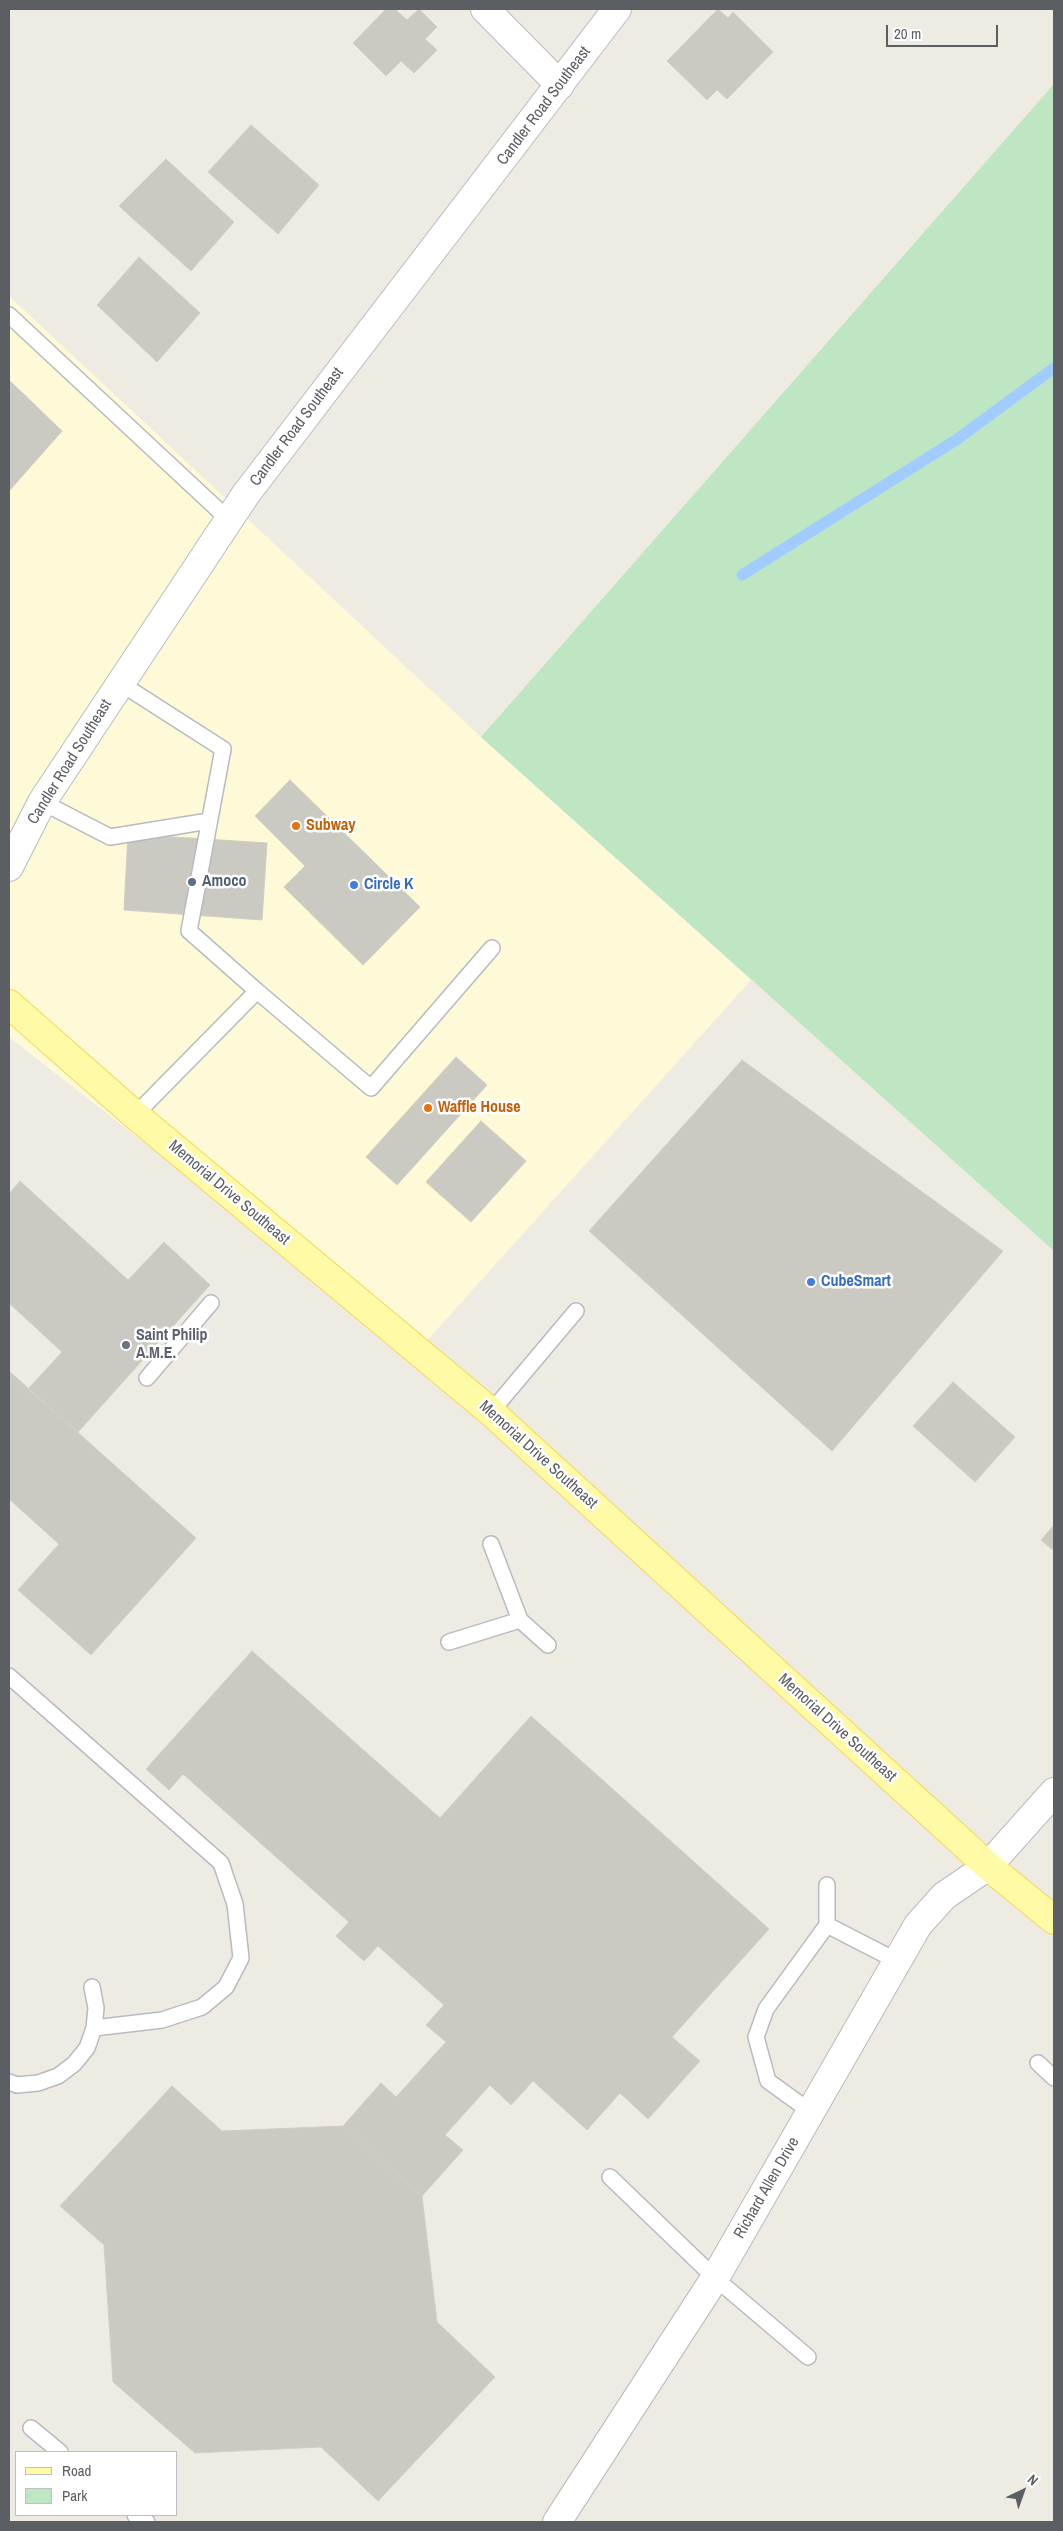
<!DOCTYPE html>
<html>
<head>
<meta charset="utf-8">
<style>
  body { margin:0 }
  #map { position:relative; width:1063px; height:2531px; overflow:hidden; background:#eeece2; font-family:"Archivo Narrow",sans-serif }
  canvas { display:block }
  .frame { position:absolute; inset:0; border:10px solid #5b5e63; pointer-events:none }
  .legend { position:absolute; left:15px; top:2451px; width:162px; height:65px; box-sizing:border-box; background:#fff; border:1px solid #bdbfc1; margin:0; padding:6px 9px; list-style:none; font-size:15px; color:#5b5e63 }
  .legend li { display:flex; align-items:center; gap:10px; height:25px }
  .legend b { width:25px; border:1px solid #bdbfc1 }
  .north { position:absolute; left:998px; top:2466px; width:50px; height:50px; -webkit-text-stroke:4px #fff; paint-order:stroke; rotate:42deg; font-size:14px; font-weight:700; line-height:20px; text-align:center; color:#5b5e63 }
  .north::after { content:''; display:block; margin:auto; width:18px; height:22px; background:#5b5e63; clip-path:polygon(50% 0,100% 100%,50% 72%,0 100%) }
  .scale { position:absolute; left:886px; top:25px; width:112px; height:22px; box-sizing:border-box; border:2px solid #5b5e63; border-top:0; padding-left:6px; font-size:15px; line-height:18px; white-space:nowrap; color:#5b5e63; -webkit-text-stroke:4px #fff; paint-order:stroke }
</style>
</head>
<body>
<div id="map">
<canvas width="1063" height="2531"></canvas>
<div class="frame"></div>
<ul class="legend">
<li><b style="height:6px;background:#fffaa6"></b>Road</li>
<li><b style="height:14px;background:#bee6c3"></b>Park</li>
</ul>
<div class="north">N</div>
<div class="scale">20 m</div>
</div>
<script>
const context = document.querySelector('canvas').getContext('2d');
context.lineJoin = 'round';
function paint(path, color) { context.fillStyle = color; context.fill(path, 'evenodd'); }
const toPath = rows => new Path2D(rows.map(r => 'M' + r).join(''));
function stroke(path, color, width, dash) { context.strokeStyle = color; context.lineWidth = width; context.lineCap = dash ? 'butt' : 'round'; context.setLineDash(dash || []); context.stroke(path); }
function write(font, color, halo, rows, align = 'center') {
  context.font = font + ' "Archivo Narrow",sans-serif'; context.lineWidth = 5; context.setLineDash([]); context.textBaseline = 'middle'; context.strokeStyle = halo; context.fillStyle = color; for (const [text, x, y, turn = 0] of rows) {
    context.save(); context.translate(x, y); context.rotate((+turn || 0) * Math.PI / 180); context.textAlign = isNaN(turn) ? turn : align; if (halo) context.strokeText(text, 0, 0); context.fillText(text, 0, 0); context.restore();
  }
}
paint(toPath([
  [9,296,481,737,751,980,415,1354,9,1037]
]), '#fef9d7');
paint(toPath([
  [1054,84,1054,1251,481,737]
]), '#bee6c3');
stroke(toPath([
  [742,575,956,440,1054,368]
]), '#a1ccff', 11);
const building = toPath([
  [386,9,395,9,407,20,419,9,437,27,425,39,437,50,414,73,401,61,386,76,353,43,386,9],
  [718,9,728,18,733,12,773,52,727,99,717,90,707,100,667,61,718,9],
  [251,125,319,185,278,234,208,172,251,125],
  [166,159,234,222,191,271,119,206,166,159],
  [139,257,200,313,157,362,97,305,139,257],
  [9,380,62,431,9,491,9,380],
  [290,780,420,907,363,965,284,887,305,866,255,816,290,780],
  [128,834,267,843,262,920,124,910,128,834],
  [456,1057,487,1085,397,1185,366,1157,456,1057],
  [742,1060,1003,1251,832,1451,589,1231,742,1060],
  [481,1121,526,1161,471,1222,426,1182,481,1121],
  [20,1181,128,1280,164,1242,210,1285,78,1432,28,1389,62,1352,9,1303,9,1194,20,1181],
  [9,1371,196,1538,91,1655,18,1590,59,1544,9,1499,9,1371],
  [953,1382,1015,1437,975,1482,913,1426,953,1382],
  [1054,1525,1054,1551,1041,1540,1054,1525],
  [252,1651,440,1818,531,1716,769,1929,672,2037,700,2061,648,2119,620,2093,587,2130,533,2081,511,2105,490,2085,445,2135,463,2150,422,2196,343,2126,381,2083,396,2097,446,2042,426,2025,444,2005,378,1946,364,1961,336,1936,349,1922,183,1774,169,1790,146,1769,252,1651],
  [172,2086,222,2131,343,2126,422,2196,437,2322,495,2377,378,2501,321,2447,195,2453,113,2382,104,2245,60,2206,172,2086]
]);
paint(building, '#cac9c2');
stroke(building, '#d2cfc1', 1);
const service = toPath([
  [9,315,229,520],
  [120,683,223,749,189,931,257,991],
  [42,802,110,837,209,821],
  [135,1115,257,991,371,1088,492,948],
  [147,1378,211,1303],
  [491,1412,576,1311],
  [491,1544,520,1620,548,1645],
  [449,1642,520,1620],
  [9,1676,221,1863,235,1904,241,1958,226,1987,202,2007,162,2020,94,2028],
  [827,1885,827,1925,897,1961],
  [1038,2063,1054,2078],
  [9,2082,17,2085,38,2083,58,2076,74,2064,87,2048,94,2028,96,2008,92,1987],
  [811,2112,768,2081,756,2037,766,2009,827,1925],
  [610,2177,715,2278,808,2357],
  [31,2428,60,2452],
  [135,2515,147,2522]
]);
const minor = toPath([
  [485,9,560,85],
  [557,2522,715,2278,918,1925,944,1896,988,1866,1054,1792]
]);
const secondary = toPath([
  [9,867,42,802,246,494,617,9]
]);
const primary = toPath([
  [9,1004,135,1115,491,1412,988,1866,1054,1920]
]);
stroke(service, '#b8babf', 18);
stroke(minor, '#b8babf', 30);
stroke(secondary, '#b8bbc1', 30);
stroke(primary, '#f2d757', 30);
stroke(service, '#fff', 15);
stroke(minor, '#fff', 28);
stroke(secondary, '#fff', 28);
stroke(primary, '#fffaa6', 28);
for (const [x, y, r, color] of [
  [296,826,5,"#e8710a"],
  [192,882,5,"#5c6f8a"],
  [354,885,5,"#3f7fe0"],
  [428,1108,5,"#e8710a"],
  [811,1282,5,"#3f7fe0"],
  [126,1345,5,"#6b7280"]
]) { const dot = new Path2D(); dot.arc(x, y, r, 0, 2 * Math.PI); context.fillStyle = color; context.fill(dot); stroke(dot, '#fff', 2); }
write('16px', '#5b5e63', '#fff', [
  ["Candler Road Southeast",544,106,-53],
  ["Candler Road Southeast",297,427,-53],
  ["Candler Road Southeast",70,762,-58],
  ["Memorial Drive Southeast",229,1193,40],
  ["Memorial Drive Southeast",538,1455,42],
  ["Memorial Drive Southeast",837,1728,42],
  ["Richard Allen Drive",767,2188,-60]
]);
write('bold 16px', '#c56008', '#fff', [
  ["Subway",306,826],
  ["Waffle House",438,1108]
], 'left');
write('bold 16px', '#4e5e75', '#fff', [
  ["Amoco",202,882]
], 'left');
write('bold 16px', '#366cbe', '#fff', [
  ["Circle K",364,885],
  ["CubeSmart",821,1282]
], 'left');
write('bold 16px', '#5b616d', '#fff', [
  ["Saint Philip",136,1336],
  ["A.M.E.",136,1354]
], 'left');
</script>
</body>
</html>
